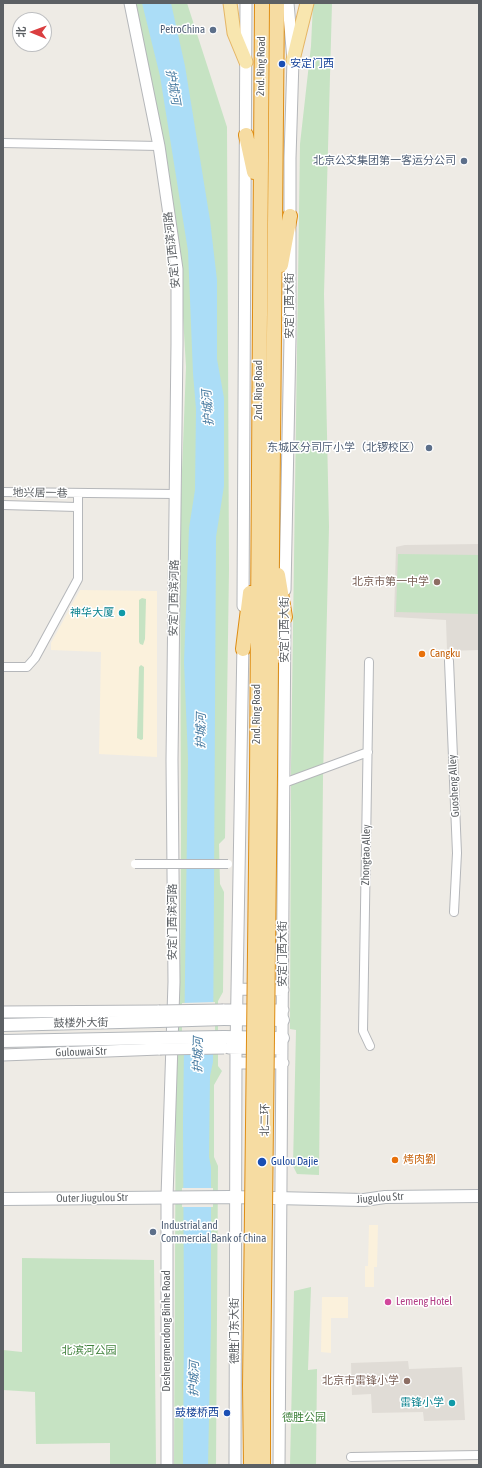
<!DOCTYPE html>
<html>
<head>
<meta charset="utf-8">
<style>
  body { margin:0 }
  #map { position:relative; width:482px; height:1468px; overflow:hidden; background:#eeebe5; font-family:"Asap Condensed","Noto Sans SC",sans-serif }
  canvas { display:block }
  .frame { position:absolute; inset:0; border:4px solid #5c6064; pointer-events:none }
  .north { position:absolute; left:12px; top:12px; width:40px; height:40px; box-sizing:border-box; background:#fff; border:1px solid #bebfc1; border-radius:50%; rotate:271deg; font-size:11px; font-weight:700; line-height:16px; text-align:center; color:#5c6064 }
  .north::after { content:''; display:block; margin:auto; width:14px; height:18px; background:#da3e40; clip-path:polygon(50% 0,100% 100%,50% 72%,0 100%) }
</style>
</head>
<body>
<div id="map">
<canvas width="482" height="1468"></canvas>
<div class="frame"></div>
<div class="north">北</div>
</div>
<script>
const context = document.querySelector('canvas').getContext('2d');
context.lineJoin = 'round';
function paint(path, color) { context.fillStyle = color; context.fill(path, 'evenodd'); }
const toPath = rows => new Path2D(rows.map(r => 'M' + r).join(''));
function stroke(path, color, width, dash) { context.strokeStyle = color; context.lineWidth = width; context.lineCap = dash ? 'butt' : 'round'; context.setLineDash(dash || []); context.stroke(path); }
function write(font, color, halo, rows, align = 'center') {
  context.font = font + ' "Asap Condensed","Noto Sans SC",sans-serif'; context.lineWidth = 3; context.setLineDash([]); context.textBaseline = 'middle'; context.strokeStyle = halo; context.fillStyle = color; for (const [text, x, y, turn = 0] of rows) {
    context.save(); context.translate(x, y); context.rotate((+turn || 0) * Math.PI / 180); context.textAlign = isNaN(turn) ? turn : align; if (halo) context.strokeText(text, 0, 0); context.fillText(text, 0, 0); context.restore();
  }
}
paint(toPath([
  [80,590,157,591,157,757,99,754,101,652,51,650,51,643],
  [369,1225,378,1225,377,1267,374,1267,374,1287,365,1287,365,1266,368,1266],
  [322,1297,348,1297,348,1318,331,1318,331,1353,321,1352]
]), '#fbf1dc');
paint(toPath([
  [479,544,479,650,447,651,446,620,394,617,396,547,405,545],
  [408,1361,409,1369,462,1367,465,1420,424,1421,423,1412,372,1413,371,1394,352,1395,351,1363]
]), '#e0dcd6');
paint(toPath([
  [133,3,187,3,227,127,229,570,225,838,219,844,220,884,224,892,223,992,218,1001,218,1066,222,1071,214,1085,214,1157,218,1166,216,1465,174,1465,176,1062,180,992,181,838,180,523,186,367,179,249],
  [313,3,332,3,324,294,329,527,323,778,319,1175,297,1174,293,1166,296,1030,290,1029,291,765,300,144,311,46],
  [398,554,479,555,479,614,396,612],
  [142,598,146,599,145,639,143,645,140,644,139,642,139,600],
  [141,665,144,667,143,739,141,740,137,738,139,667],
  [22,1258,154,1260,156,1465,110,1465,110,1443,36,1444,35,1392,3,1390,3,1350,22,1352],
  [311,1287,308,1370,317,1369,316,1465,290,1465,294,1291]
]), '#c6e3c3');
paint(toPath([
  [142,3,171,3,185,66,210,220,217,280,217,359,224,398,224,486,216,537,213,1062,210,1076,209,1157,211,1167,211,1325,208,1465,183,1465,184,1318,183,1120,188,759,184,662,189,528,195,490,196,409,193,373,188,251,160,76]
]), '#abddf7');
paint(toPath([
  [215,1002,215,1053,182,1054,182,1003],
  [182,1188,213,1188,213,1207,182,1207]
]), '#eeebe5');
const minor = toPath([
  [3,143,159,146],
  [3,492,175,494],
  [3,505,77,507],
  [449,661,457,853,454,912],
  [369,662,363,1031,370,1046],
  [3,667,27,667,35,658,78,579,78,494],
  [284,783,368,752],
  [351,1457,479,1455]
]);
const tertiary = toPath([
  [130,3,159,146,177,269,177,344,172,760,174,982,167,1197,167,1465],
  [285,590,290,338,290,158,293,60,288,3],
  [243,606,246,3],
  [237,989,283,990],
  [223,1010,283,1010],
  [3,1012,159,1011],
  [229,1048,282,1049],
  [3,1055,160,1049],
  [236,1063,283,1063],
  [235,1465,236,1048,243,642],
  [279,1465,285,610]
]);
const secondary = toPath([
  [224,1019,283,1020],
  [3,1025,159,1021],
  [224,1037,283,1038],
  [3,1041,159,1038],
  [3,1199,230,1197,364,1200,385,1197,479,1196]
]);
const primary = toPath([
  [230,3,234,33,246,62],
  [293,60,307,3]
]);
const trunk = toPath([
  [246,135,254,172],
  [281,265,290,216],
  [278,575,285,617],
  [243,649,250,593],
  [270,775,277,3],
  [257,776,262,3],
  [263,1385,263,1465],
  [250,1386,251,1465]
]);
stroke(minor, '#b5b7ba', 10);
stroke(tertiary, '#b5b7ba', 13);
stroke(secondary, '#b3b7bb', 14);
stroke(primary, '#e5b666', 15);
stroke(trunk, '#de8d14', 16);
stroke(minor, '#fff', 8);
stroke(tertiary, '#fff', 11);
stroke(secondary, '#fff', 12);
stroke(primary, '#f8e6af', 13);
stroke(trunk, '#f6dca2', 14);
const minorBridge = toPath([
  [135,864,228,864]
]);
const tertiaryBridge = toPath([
  [159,1011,223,1010],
  [160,1049,224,1048]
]);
const secondaryBridge = toPath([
  [159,1021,224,1019],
  [159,1038,224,1037]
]);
const trunkBridge = toPath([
  [263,1385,270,775],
  [250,1386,257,776]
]);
stroke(minorBridge, '#b5b7ba', 10, []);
stroke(tertiaryBridge, '#b5b7ba', 13, []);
stroke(secondaryBridge, '#b3b7bb', 14, []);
stroke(trunkBridge, '#de8d14', 16, []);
stroke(minorBridge, '#fff', 8);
stroke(tertiaryBridge, '#fff', 11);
stroke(secondaryBridge, '#fff', 12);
stroke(trunkBridge, '#f6dca2', 14);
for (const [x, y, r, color] of [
  [213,30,4,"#5c6f8a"],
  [282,64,4,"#1a4fb4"],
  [464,161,4,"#5c6f8a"],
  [429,448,4,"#5c6f8a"],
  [437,582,4,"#8d6e63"],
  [122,613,4,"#0f9aa8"],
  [422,654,4,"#e8710a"],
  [395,1160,4,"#e8710a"],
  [262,1162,5,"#1a4fb4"],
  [153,1232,4,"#5c6f8a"],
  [388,1302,4,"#d1479c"],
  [407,1381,4,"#8d6e63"],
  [452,1403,4,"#0f9aa8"],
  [227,1413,4,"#1a4fb4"]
]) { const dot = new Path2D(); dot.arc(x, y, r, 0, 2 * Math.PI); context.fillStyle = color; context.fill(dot); stroke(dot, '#fff', 1.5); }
write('11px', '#4e5e75', '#fff', [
  ["PetroChina",205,30],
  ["北京公交集团第一客运分公司",456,161],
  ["东城区分司厅小学（北锣校区）",421,448],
  ["Industrial and",161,1226,"left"],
  ["Commercial Bank of China",161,1239,"left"]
], 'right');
write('11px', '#164399', '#fff', [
  ["安定门西",290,64],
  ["Gulou Dajie",271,1162],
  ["鼓楼桥西",219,1413,"right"]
], 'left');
write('11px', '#5c6064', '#fff', [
  ["2nd. Ring Road",261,66,-89],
  ["安定门西滨河路",172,250,-96],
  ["安定门西大街",290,306,-90],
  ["2nd. Ring Road",259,390,-90],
  ["地兴居一巷",40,493,1],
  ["安定门西滨河路",174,598,-89],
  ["安定门西大街",285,630,-90],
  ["2nd. Ring Road",257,714,-90],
  ["Guosheng Alley",454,786,-93],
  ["Zhongtao Alley",366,855,-89],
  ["安定门西滨河路",173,922,-90],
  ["安定门西大街",283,954,-90],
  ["鼓楼外大街",81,1023,-1],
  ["Gulouwai Str",81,1052,-2],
  ["北二环",265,1120,-89],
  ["Outer Jiugulou Str",92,1198,-1],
  ["Jiugulou Str",380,1198,-4],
  ["Deshengmendong Binhe Road",167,1331,-90],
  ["德胜门东大街",235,1331,-90]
]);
write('11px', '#785e54', '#fff', [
  ["北京市第一中学",429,582],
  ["北京市雷锋小学",399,1381]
], 'right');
write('11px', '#0d838f', '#fff', [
  ["神华大厦",114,613],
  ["雷锋小学",444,1403]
], 'right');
write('11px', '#c56008', '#fff', [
  ["Cangku",430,654],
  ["烤肉劉",403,1160]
], 'left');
write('11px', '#b23c85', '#fff', [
  ["Lemeng Hotel",396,1302]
], 'left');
write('11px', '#40823d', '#fff', [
  ["北滨河公园",89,1351],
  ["德胜公园",304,1418]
]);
write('italic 12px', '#467aa0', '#fff', [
  ["护城河",173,87,80],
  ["护城河",208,408,-94],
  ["护城河",201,731,-89],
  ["护城河",198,1055,-89],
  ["护城河",194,1379,-89]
]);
</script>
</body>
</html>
